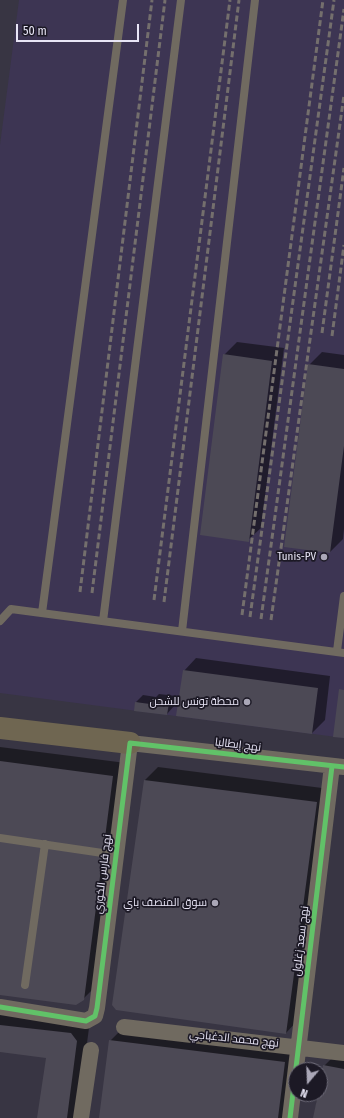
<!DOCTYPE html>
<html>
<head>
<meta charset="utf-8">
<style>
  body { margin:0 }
  #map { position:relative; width:344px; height:1118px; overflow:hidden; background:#383543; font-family:"Fira Sans Condensed",sans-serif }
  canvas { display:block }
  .north { position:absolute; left:288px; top:1062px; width:40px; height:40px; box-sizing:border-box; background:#1c1925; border:1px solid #6e6b79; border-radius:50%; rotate:199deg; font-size:11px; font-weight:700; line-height:16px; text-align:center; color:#e8e5f6 }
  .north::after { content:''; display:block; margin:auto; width:14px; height:18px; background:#aaa7b7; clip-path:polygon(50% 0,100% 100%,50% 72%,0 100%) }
  .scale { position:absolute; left:16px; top:24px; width:123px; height:18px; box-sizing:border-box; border:2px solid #e8e5f6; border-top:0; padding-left:5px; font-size:12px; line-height:14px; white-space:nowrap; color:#e8e5f6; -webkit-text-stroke:3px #1c1925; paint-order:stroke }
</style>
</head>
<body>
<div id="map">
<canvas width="344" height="1118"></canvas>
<div class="north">N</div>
<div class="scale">50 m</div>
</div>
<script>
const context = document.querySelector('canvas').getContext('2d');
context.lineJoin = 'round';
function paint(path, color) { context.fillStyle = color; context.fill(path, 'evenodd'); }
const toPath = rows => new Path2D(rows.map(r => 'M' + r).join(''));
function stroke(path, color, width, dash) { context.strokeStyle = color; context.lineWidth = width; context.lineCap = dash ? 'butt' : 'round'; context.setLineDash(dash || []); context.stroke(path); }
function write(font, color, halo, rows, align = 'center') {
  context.font = font + ' "Fira Sans Condensed",Cairo,sans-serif'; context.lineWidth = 3.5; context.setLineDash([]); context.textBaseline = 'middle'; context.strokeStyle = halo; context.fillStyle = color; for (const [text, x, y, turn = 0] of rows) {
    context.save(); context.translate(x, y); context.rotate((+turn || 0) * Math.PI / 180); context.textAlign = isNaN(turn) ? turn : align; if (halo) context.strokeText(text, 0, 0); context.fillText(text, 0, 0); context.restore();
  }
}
paint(toPath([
  [19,0,344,0,344,738,0,693,0,145]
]), '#3d3553');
paint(toPath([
  [237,342,284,348,261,528,248,540,224,355],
  [322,352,344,355,344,529,343,539,330,552,309,365],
  [196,658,330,676,325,720,312,733,184,671],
  [159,694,176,696,174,706,167,714,136,702,143,695,156,697],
  [0,747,126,763,96,986,83,999,0,994],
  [158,767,330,789,298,1020,286,1033,113,1004,145,780],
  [0,1011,89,1028,77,1118,38,1118,47,1057,0,1051],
  [123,1028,297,1050,289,1118,101,1118,110,1041],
  [337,1053,344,1054,344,1118,314,1118,318,1094,320,1094,320,1086,324,1066]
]), '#0007');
paint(toPath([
  [223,354,272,361,249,542,200,535],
  [308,364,344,369,344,446,330,553,284,547],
  [183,670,318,688,312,734,176,716],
  [339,689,344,690,344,738,333,737],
  [150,700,169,703,167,715,134,711,135,702,150,704],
  [0,761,113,776,84,1000,76,1005,0,995],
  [144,780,317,802,286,1034,116,1010,112,1005],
  [0,1025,71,1033,77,1041,67,1118,37,1118,46,1058,0,1052],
  [109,1040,285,1062,278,1118,99,1118],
  [323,1065,344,1069,344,1118,313,1118,318,1094,320,1094,320,1081]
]), '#4c4955');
stroke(toPath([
  [42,613,123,0],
  [0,621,11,609,344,653],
  [103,621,181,0],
  [182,631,255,0],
  [337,651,344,596],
  [0,838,116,855],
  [25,985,45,844]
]), '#706a60', 8);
stroke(toPath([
  [0,1007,86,1021,95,1016,97,1008,130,743,344,767],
  [124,1027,344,1053],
  [81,1118,91,1050],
  [290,1118,332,766]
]), '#706a60', 16);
stroke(toPath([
  [0,728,130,743]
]), '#6f6651', 22);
stroke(toPath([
  [322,333,344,168],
  [332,336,344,245],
  [80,592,152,0],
  [92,593,165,0],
  [154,600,230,0],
  [164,602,239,0],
  [242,615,323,0],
  [250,617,334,0],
  [261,619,344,9],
  [271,620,344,95]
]), '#746f6d', 3, [6, 3]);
stroke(toPath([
  [0,1007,86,1021,95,1016,97,1008,130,743,344,767],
  [290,1118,332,766]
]), '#61c268', 5);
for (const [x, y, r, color] of [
  [324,557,4,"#aaa7b7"],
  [247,702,4,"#aaa7b7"],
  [215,903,4,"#aaa7b7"]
]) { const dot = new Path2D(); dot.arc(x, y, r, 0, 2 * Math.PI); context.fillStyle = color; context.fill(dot); stroke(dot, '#1c1925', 1.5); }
write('11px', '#e8e5f6', '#1c1925', [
  ["Tunis-PV",316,557],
  ["محطة تونس للشحن",239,702],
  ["سوق المنصف باي",207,903]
], 'right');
write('11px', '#e8e5f6', '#1c1925', [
  ["نهج إيطاليا",238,745,7],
  ["نهج فارس الخوري",103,874,-83],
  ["نهج سعد زغلول",301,941,-83],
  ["نهج محمد الدغباجي",234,1039,6]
]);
</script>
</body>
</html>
